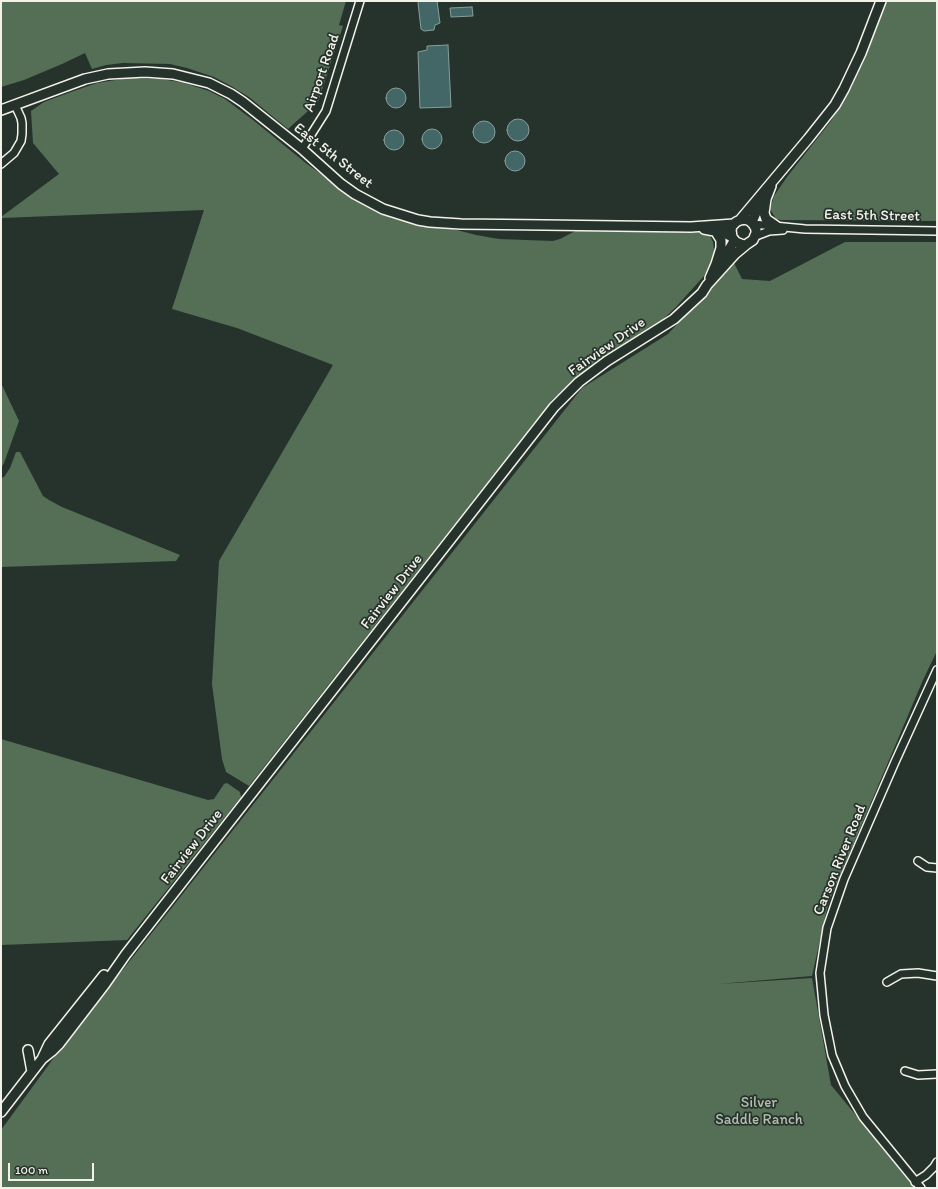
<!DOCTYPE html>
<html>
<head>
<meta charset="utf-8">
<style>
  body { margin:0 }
  #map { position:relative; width:938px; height:1189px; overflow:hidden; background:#26332d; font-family:Itim,sans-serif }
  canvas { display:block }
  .frame { position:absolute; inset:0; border:2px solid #f4f1e8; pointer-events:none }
  .scale { position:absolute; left:8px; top:1163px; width:86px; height:18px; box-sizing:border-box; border:2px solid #f4f1e8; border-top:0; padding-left:5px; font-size:12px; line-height:14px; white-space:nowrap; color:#f4f1e8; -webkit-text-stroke:3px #26332d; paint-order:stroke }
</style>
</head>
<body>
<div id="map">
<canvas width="938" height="1189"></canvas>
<div class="frame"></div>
<div class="scale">100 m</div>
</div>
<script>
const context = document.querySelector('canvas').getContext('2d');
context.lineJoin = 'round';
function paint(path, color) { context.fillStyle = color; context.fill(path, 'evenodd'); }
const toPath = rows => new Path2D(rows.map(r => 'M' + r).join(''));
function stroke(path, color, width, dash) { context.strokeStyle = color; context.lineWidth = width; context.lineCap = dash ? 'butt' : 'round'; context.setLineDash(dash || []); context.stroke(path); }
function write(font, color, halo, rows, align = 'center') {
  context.font = font + ' Itim,sans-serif'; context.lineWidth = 3.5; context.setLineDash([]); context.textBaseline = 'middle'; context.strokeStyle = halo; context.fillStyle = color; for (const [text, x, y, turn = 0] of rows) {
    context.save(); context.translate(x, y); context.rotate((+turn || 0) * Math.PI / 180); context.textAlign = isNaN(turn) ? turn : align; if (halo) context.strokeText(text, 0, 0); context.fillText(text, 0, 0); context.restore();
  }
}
paint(toPath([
  [1,1,346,1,339,25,343,26,318,102,288,129,249,97,231,86,214,77,187,68,170,64,123,63,106,65,92,69,85,53,62,64,24,80,1,87],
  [886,1,937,1,937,221,781,220,776,219,770,209,774,196,787,177,831,121,852,86],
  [128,78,162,79,184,83,209,91,225,99,253,120,307,164,344,191,375,211,392,218,410,223,453,229,476,235,499,239,553,241,560,239,579,229,701,231,709,234,713,242,714,250,718,251,712,263,704,276,676,307,662,320,594,363,552,400,249,786,226,772,222,759,212,684,219,561,333,365,237,328,172,309,204,210,1,218,1,217,59,174,33,143,31,111,44,102,71,92,97,83],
  [845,242,937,242,937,651,923,680,828,904,812,976,718,984,812,978,831,1085,916,1188,1,1188,1,1130,61,1048,582,388,668,334,734,263,742,279,770,281],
  [1,383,19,421,4,463,1,468],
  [16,452,20,452,43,496,49,500,62,507,180,555,176,561,1,567,1,478,4,477,10,468],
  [1,739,208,800,214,799,224,784,227,783,240,792,241,797,127,940,1,945]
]), '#546f56');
const water = toPath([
  [419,1,437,1,440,23,435,25,434,30,424,31,421,29,418,3,419,1],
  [472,7,473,16,451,17,450,8,472,7],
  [448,45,451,107,420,108,418,52,427,50,427,46,448,45],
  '386 98a10 10 0 1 1 20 0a10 10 0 1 1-20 0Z',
  '507 130a11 11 0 1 1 22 0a11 11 0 1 1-22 0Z',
  '473 132a11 11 0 1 1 22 0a11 11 0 1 1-22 0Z',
  '422 139a10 10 0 1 1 20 0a10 10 0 1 1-20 0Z',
  '384 140a10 10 0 1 1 20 0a10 10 0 1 1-20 0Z',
  '505 161a10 10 0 1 1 20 0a10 10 0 1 1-20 0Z'
]);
paint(water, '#426766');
stroke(water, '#899e9a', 1);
const minor = toPath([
  [302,149,326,111,360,1],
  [1,164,14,153,21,141,22,134,22,123,21,118,15,105],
  [753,224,805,229,937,231],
  [756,236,769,231,783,230],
  [918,861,927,867,937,868],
  [887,982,901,974,918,973,937,976],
  [905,1071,918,1075,937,1074],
  [915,1182,926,1175,934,1167,937,1162],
  [921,1188,863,1117,845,1086,832,1055,824,1015,820,973,827,928,844,879,895,762,937,670]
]);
const major = toPath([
  [1,110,85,79,108,74,145,72,173,74,209,83,231,94,243,102,302,149,341,184,355,194,383,209,418,220,430,222,461,224,544,225,691,227,734,224],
  [771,186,766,199,764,213,766,219,776,226],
  [740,220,808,139,835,105,844,89,861,53,881,1],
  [752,222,763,197],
  [704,229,725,233,732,237,736,242,743,245,747,244,753,240,756,233,756,229,753,224,750,221,745,219,740,220,736,222,732,226,731,230,732,237],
  [720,265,734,241],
  [710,278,716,264,721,248,721,240,716,232],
  [28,1050,32,1072],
  [42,1059,49,1044,104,975],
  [1,1112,42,1059,52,1051,59,1044,105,984,126,954,554,407,579,382,607,361,674,319,702,293,707,285,735,254,747,244]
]);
stroke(minor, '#f4f1e8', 10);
stroke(major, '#f4f1e8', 12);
stroke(minor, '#26332d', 7);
stroke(major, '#26332d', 9);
write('15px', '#f4f1e8', '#26332d', [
  ["Airport Road",322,73,-71],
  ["East 5th Street",333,156,38],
  ["East 5th Street",872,216,1],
  ["Fairview Drive",607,347,-35],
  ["Fairview Drive",392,592,-52],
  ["Fairview Drive",192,847,-52],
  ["Carson River Road",840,860,-68]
]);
write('15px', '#b4bdae', '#26332d', [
  ["Silver",759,1103],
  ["Saddle Ranch",759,1120]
]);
</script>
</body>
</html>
